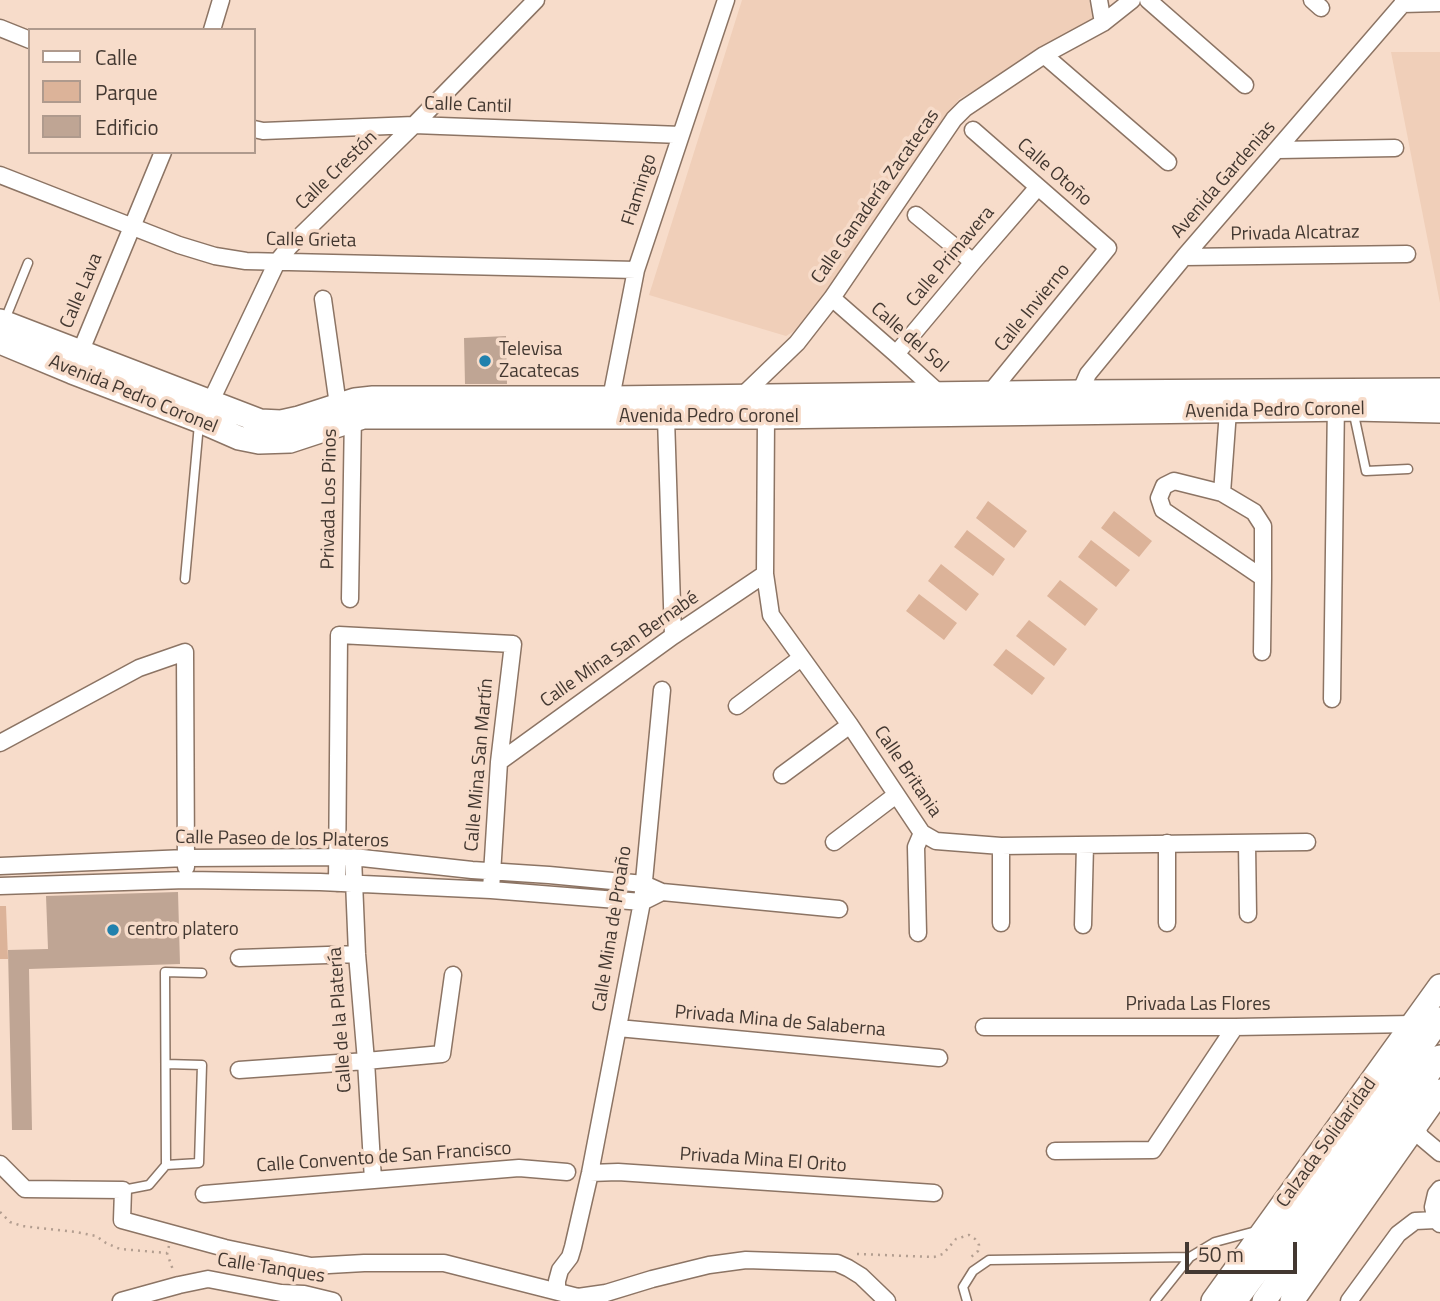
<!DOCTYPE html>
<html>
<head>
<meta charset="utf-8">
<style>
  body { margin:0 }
  #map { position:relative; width:1440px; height:1301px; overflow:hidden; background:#f7dcca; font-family:"Titillium Web",sans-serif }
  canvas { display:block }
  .legend { position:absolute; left:28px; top:28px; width:228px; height:126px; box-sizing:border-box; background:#f7dcca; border:2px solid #af9a8d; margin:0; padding:9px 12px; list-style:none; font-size:21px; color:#433831 }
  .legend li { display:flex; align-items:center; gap:14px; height:35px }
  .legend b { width:35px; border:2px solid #af9a8d }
  .scale { position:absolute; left:1185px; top:1242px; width:112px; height:32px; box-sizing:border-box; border:4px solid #433831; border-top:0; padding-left:9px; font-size:21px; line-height:24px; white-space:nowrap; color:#433831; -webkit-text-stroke:5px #f7dcca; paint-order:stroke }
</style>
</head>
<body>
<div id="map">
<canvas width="1440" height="1301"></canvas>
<ul class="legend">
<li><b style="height:9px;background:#fff"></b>Calle</li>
<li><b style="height:19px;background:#dcb399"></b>Parque</li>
<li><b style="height:19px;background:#bfa594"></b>Edificio</li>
</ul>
<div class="scale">50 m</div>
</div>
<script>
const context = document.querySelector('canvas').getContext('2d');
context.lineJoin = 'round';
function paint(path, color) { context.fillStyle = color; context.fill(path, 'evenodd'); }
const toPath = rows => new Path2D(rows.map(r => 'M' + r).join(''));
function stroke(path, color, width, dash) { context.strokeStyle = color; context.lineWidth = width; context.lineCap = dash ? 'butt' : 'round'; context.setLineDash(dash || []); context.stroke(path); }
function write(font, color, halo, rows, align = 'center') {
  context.font = font + ' "Titillium Web",sans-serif'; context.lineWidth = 7; context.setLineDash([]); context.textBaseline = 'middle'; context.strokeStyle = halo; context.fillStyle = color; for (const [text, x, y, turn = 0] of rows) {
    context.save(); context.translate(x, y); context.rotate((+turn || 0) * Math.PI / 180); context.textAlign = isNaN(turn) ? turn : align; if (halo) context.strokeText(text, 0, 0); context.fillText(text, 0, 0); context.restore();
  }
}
paint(toPath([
  [742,0,1089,0,1093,22,959,99,804,325,786,336,649,295],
  [1391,52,1440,52,1440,303]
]), '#f0cfb9');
paint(toPath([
  [988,501,1027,531,1014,548,976,518],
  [1114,511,1152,541,1139,557,1101,528],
  [967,530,1005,559,993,576,954,547],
  [1091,540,1130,570,1116,587,1078,557],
  [941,564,979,594,966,611,928,581],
  [1060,580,1098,609,1085,626,1047,596],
  [919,594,957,623,944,640,906,611],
  [1029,620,1067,649,1054,666,1016,636],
  [1006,649,1045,678,1032,695,993,665],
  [0,906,6,906,8,959,0,959]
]), '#dcb399');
paint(toPath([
  [506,336,507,384,465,384,464,338],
  [178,892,180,964,29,969,32,1130,12,1130,8,950,48,949,46,896]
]), '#bfa594');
const lane = toPath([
  [4,322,28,263],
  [1353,410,1366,471,1408,469],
  [185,579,199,424],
  [166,1165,199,1163,202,1065,166,1064],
  [123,1190,149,1185,166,1165,165,972,202,973],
  [967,1301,963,1287,973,1271,989,1260,1190,1257,1215,1242,1256,1231],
  [1155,1301,1190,1257]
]);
const street = toPath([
  [1099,0,1103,23],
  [1148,0,1245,85],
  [1312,0,1321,8],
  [1402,4,1440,3],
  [0,28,30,40],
  [212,30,221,0],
  [1044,55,1168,162],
  [254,129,263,131,414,125,681,135],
  [973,130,1108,248,989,394],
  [1278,150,1395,148],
  [0,175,179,245,215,256,246,261,636,270],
  [916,215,973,262],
  [1184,257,1407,254],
  [832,298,896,354,940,394,942,397],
  [323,299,338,405],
  [896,354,973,262,1038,187],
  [77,360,163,152],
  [1080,392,1088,374,1184,257,1406,0],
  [743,395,797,343,832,298,954,119,965,108,1044,55,1103,23,1132,0],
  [611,398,636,270,726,0],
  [210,403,277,262,290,246,414,125,536,0],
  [766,417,765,574,771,615,850,725,922,833,936,841,1001,846,1307,842],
  [666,418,673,636],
  [1222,493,1228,411],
  [350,599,353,413],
  [1262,652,1263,578,1263,526,1254,512,1222,493,1174,481,1164,486,1159,498,1163,510,1263,578],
  [1332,699,1336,401],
  [737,706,801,658],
  [0,743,139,668,185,652,186,867],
  [499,762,673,636,765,574],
  [782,775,850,725],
  [834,842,896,795],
  [1167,843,1167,923],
  [1247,844,1248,914],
  [353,857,357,954,366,1061,373,1180],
  [0,866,186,858,353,857,472,870,549,875,644,884,662,892,839,909],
  [337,883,339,635,513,644,499,762,491,890],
  [0,886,186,880,320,882,491,890,642,902,662,892],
  [1001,923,1001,846],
  [1083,925,1085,845],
  [918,933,916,847,922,833],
  [239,958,357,954],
  [984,1027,1235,1027,1413,1024],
  [618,1028,939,1058],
  [239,1070,366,1061,442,1054,453,975],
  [1410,1119,1421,1137,1440,1153],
  [1055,1151,1153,1150,1235,1027],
  [0,1164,25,1189,123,1190,122,1220,225,1248,311,1266,364,1263,444,1263,578,1297,606,1293,652,1279,709,1265,746,1260,837,1263,848,1268,861,1276,887,1301],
  [590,1173,618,1172,934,1193],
  [1440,1189,1436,1194,1433,1207,1436,1220,1440,1224],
  [204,1194,519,1168,567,1172],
  [557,1291,557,1281,560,1270,570,1257,573,1247,590,1173,642,902,662,690],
  [121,1301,179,1285,208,1279,281,1293,304,1294,333,1301],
  [1349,1301,1398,1234,1415,1221,1436,1220]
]);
const secondary = toPath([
  [0,321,260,421,281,422,299,418,355,400,373,398,611,398,1080,392,1440,390],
  [0,342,72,372,200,421,239,438,259,442,290,441,363,417,766,417,1353,409,1440,411],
  [1213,1301,1440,986],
  [1235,1301,1351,1145,1440,1019],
  [1264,1301,1440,1057],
  [1292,1301,1440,1091]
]);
stroke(lane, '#8c7464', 11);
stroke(street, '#8c7464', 19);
stroke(secondary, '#8c7464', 26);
stroke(toPath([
  [0,1212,10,1222,22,1226,76,1232,96,1236,106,1243,120,1249,167,1253],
  [169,1246,167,1253,173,1270],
  [857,1254,934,1257,943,1254,956,1239,969,1235,975,1239,979,1245,978,1251,970,1258]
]), '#b39e90', 2.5, [2, 5]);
stroke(lane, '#fff', 8);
stroke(street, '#fff', 16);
stroke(secondary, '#fff', 23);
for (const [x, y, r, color] of [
  [485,361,7,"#2181ad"],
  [113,930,7,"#2181ad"]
]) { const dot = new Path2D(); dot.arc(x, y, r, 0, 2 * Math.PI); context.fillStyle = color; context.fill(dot); stroke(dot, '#f7dcca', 2.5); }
write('19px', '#433831', '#f7dcca', [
  ["Calle Cantil",468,106,2],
  ["Calle Crestón",337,171,-44],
  ["Calle Otoño",1054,173,41],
  ["Avenida Gardenias",1224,180,-49],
  ["Flamingo",640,190,-72],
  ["Calle Ganadería Zacatecas",876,197,-55],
  ["Privada Alcatraz",1295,234,-1],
  ["Calle Grieta",311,241,1],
  ["Calle Primavera",951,257,-50],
  ["Calle Lava",82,291,-67],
  ["Calle Invierno",1033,308,-51],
  ["Calle del Sol",909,338,41],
  ["Avenida Pedro Coronel",133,395,22],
  ["Avenida Pedro Coronel",1275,411,-1],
  ["Avenida Pedro Coronel",709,417],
  ["Privada Los Pinos",330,499,-89],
  ["Calle Mina San Bernabé",620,650,-35],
  ["Calle Mina San Martín",480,765,-85],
  ["Calle Britania",907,772,56],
  ["Calle Paseo de los Plateros",282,840,1],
  ["Calle Mina de Proaño",613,929,-81],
  ["Privada Las Flores",1198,1005],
  ["Calle de la Platería",341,1020,-94],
  ["Privada Mina de Salaberna",780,1022,5],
  ["Calzada Solidaridad",1327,1143,-54],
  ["Calle Convento de San Francisco",384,1158,-4],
  ["Privada Mina El Orito",763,1161,4],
  ["Calle Tanques",271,1269,9]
]);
write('19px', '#433831', '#f7dcca', [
  ["Televisa",499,350],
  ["Zacatecas",499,372],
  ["centro platero",127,930]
], 'left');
</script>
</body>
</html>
